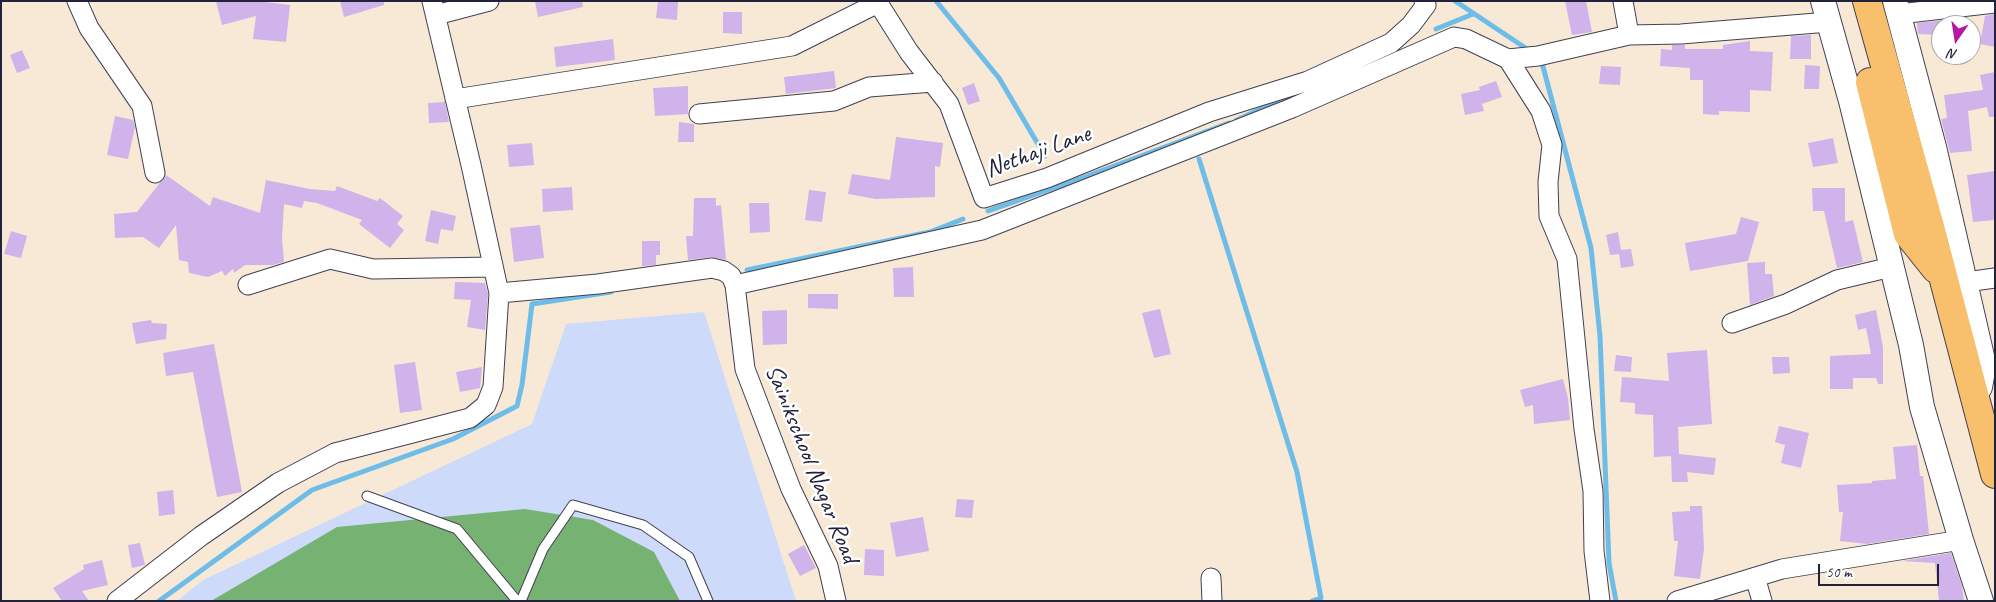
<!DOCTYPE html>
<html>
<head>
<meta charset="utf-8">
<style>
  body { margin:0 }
  #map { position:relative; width:1996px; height:602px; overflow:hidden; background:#f7e9d6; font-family:Caveat,sans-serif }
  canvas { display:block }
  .frame { position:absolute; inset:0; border:2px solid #22223b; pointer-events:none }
  .north { position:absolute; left:1931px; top:15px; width:50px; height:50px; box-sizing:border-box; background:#fff; border:1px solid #a7a7b1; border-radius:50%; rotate:193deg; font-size:14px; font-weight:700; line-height:20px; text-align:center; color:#22223b }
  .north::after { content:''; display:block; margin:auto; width:18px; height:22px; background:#b5179e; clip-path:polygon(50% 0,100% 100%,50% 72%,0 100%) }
  .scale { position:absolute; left:1818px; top:564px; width:121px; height:22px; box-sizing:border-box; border:2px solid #22223b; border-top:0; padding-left:6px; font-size:15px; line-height:18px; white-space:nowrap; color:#22223b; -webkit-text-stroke:4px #fff; paint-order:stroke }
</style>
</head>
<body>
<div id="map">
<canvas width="1996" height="602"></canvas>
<div class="frame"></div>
<div class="north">N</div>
<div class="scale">50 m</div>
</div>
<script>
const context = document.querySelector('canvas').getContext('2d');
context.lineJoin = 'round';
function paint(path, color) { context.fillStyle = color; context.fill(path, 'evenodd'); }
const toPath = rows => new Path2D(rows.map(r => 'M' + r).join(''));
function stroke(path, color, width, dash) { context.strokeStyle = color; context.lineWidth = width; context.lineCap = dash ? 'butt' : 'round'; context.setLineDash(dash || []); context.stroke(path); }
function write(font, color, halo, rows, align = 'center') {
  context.font = font + ' Caveat,sans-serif'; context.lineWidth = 5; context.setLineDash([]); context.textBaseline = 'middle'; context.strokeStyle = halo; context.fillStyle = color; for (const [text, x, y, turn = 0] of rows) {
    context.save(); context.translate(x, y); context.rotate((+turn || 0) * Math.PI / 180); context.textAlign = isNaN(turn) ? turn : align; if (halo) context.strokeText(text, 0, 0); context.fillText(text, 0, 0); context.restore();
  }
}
paint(toPath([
  [704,312,796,601,177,601,203,580,532,424,566,324]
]), '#cedafa');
paint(toPath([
  [525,509,593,520,654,552,680,601,211,601,337,527]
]), '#76b272');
stroke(toPath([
  [936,1,999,78,1045,156],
  [1455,1,1530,51],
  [1436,29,1473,14],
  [1541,59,1591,248,1600,336,1609,563,1616,601],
  [1237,120,1286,97],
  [1199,159,1297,472,1321,598,1312,601],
  [988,211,1082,178,1229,123],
  [747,270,930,232,963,219],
  [159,601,312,490,453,439,517,406,522,385,532,304,611,292]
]), '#6ebde9', 5);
paint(toPath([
  [216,1,256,1,290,5,286,42,253,39,256,16,222,25],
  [340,1,384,1,384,5,344,17],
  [535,1,582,1,583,7,538,17],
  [658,1,678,1,677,20,656,18],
  [1565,1,1586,1,1592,32,1572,35],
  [723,12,742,12,742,34,723,33],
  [1995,14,1995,47,1980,44,1985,16],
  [1966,18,1966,25,1941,25,1941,35,1918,34,1917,23],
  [1811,35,1811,59,1790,59,1791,36],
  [613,39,615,60,556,67,554,47],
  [1750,41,1750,51,1773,52,1771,91,1750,90,1750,112,1719,111,1719,115,1703,114,1703,80,1690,80,1690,68,1660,66,1661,49,1672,50,1672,45,1685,45,1685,49,1723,49,1723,45],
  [22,50,30,68,17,73,10,55],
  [1805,65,1820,66,1819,89,1804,89],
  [1601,66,1621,67,1620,85,1599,84],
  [834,71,836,88,786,94,784,77],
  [1995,72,1995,117,1989,117,1987,107,1968,111,1972,151,1950,153,1941,119,1947,118,1944,95,1983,90,1980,75],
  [1496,81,1502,97,1482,104,1484,111,1465,115,1461,94,1480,90,1479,87],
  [974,83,980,101,968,105,962,88],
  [688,86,688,114,655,116,653,88],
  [445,102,449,122,429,123,428,103],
  [115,116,133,120,135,127,128,159,107,155],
  [679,122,694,124,694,142,678,142],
  [896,137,943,143,940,167,935,166,935,197,876,199,848,194,852,174,890,180],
  [1833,138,1838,163,1813,167,1808,143],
  [532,143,534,165,509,167,507,145],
  [1995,171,1995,220,1973,222,1967,175],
  [166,175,210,206,213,197,260,213,266,180,310,189,335,191,337,186,377,201,380,198,403,216,397,224,404,230,390,248,359,224,362,220,317,203,304,201,302,208,284,204,282,238,284,262,273,265,245,265,234,273,233,269,225,276,222,271,208,277,189,273,188,262,179,260,176,225,159,248,143,237,115,238,114,214,137,212],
  [572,187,573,210,543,212,542,189],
  [1812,188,1845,188,1845,222,1853,220,1863,262,1837,268,1824,211,1813,211],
  [809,190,826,192,822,222,805,220],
  [694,198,716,198,716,206,721,205,726,260,711,257,688,260,686,236,693,236],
  [749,203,769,203,770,232,750,233],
  [431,210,456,216,453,231,441,229,438,244,425,241],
  [1741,217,1759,222,1748,261,1690,271,1685,243,1736,234],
  [540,225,544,258,514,262,510,228],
  [11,231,27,236,21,258,4,254],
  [1618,232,1621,250,1631,249,1634,266,1621,268,1619,254,1610,255,1606,235],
  [642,241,660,241,660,255,656,255,656,265,642,266],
  [1765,262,1765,274,1772,274,1774,296,1750,305,1747,263],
  [913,267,914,297,894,297,893,268],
  [455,282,485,283,488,294,485,330,467,327,471,300,454,299],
  [808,294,838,294,838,309,808,308],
  [1160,309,1171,354,1154,358,1142,313],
  [787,310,787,344,763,345,762,311],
  [1876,310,1883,347,1883,384,1878,384,1876,378,1853,378,1853,389,1830,389,1830,356,1871,354,1866,328,1858,330,1855,315],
  [151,320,152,323,167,324,166,339,136,344,132,323],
  [214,344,242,492,217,497,193,372,166,376,163,353],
  [1707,350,1712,424,1678,427,1679,454,1716,458,1714,475,1687,472,1688,482,1672,482,1671,456,1654,457,1653,415,1635,414,1635,403,1620,402,1622,377,1669,381,1667,353],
  [1616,355,1632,357,1631,372,1614,371],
  [1772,357,1789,357,1790,373,1773,374],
  [415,362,422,410,400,413,394,365],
  [482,367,480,388,460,392,456,372],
  [1563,379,1568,398,1570,420,1534,424,1533,405,1525,407,1520,390],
  [1779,426,1809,433,1801,468,1781,463,1785,445,1775,442],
  [1917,445,1920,476,1923,476,1929,534,1867,544,1840,541,1843,512,1839,512,1837,485,1872,483,1872,481,1896,479,1893,447],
  [173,490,175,514,159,516,157,492],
  [957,499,974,500,972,518,955,517],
  [1690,506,1702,506,1704,549,1700,579,1674,576,1678,541,1674,541,1672,512,1690,511],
  [923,517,929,551,896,557,890,523],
  [140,543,145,565,132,568,128,545],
  [804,545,816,568,800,576,788,554],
  [865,549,884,550,884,576,864,575],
  [1951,553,1962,586,1964,601,1939,601,1935,563,1902,561],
  [102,560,108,585,82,591,89,601,62,601,53,588,84,569,83,565]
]), '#cfb3ea');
const service = toPath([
  [367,496,457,529,517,601],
  [521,601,543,549,573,505,643,525,689,557,708,601]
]);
const minor = toPath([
  [77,1,89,28,142,106,155,173],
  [432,1,471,165,499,293],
  [874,1,878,3,909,52,949,104,984,198,1047,178,1209,112,1308,81,1391,43,1411,25,1426,5,1424,1],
  [1623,1,1629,35],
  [1899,14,1995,3],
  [436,15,489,1],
  [1508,59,1538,56,1629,35,1681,34,1829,22],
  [455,99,792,46,878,3],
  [699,114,834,101,869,87,933,82],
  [1966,282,1995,278],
  [248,285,330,259,373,269,493,267],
  [735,285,982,230,1292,108,1454,37,1466,39,1508,59,1541,111,1552,145,1548,182,1549,216,1567,259,1584,429,1593,491,1594,551,1600,601],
  [1732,323,1786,304,1837,280,1891,267],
  [1755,577,1762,601],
  [1211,578,1212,601],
  [117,601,201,536,278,483,335,453,470,418,486,405,493,387,499,293,598,284,712,268,724,271,731,276,735,285,745,369,791,489,828,566,836,601],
  [1677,601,1782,569,1961,540]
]);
const tertiary = toPath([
  [1823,1,1851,101,1911,345,1922,407,1961,540,1981,601],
  [1895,1,1934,147,1984,365,1980,387,1974,396]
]);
const trunk = toPath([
  [1867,1,1929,223,1995,474],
  [1870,82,1908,234,1936,269]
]);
stroke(service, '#424052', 11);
stroke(minor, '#424052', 21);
stroke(tertiary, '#424052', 26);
stroke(trunk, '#424052', 30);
stroke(service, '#fff', 9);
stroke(minor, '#fff', 19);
stroke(tertiary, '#fff', 24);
stroke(trunk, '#f8bf6c', 28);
write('25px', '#22223b', '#fff', [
  ["Nethaji Lane",1038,152,-20],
  ["Sainikschool Nagar Road",811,464,68]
]);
</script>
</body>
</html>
